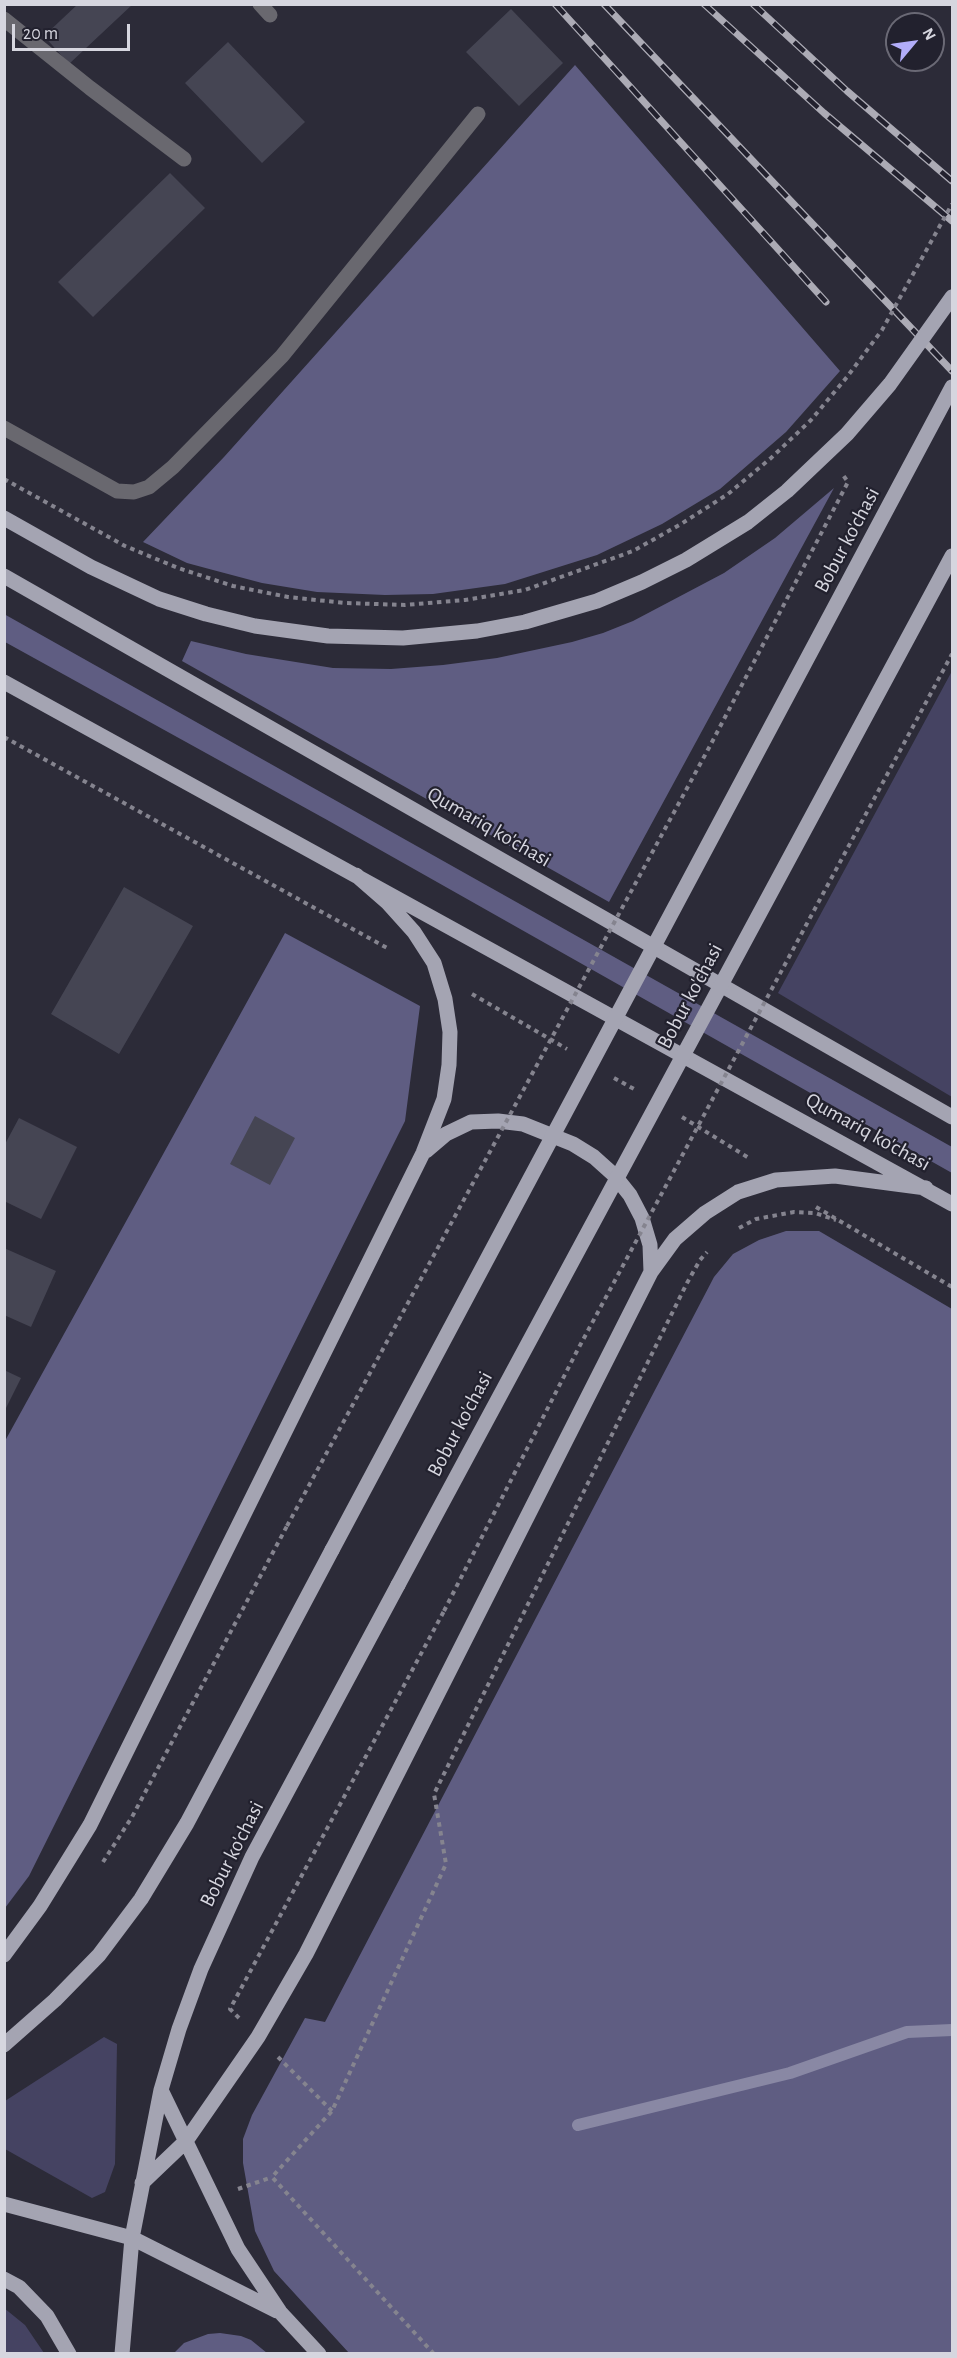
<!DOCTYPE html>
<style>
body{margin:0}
#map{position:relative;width:957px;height:2358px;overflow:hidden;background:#2c2b38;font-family:"Alegreya Sans",sans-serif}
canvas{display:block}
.frame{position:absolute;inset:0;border:6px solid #d6d6df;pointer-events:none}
.north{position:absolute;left:885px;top:12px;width:60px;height:60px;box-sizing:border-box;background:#22212e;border:2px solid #6a6975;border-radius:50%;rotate:61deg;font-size:16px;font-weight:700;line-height:24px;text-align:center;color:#d6d6df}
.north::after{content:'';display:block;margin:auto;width:21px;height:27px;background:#b2adf9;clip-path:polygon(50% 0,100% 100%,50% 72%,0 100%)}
.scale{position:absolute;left:12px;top:24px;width:118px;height:27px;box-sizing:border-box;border:3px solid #d6d6df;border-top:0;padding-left:8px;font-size:18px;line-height:21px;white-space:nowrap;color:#d6d6df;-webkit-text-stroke:4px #22212e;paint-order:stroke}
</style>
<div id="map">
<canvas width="957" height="2358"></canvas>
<div class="frame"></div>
<div class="north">N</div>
<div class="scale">20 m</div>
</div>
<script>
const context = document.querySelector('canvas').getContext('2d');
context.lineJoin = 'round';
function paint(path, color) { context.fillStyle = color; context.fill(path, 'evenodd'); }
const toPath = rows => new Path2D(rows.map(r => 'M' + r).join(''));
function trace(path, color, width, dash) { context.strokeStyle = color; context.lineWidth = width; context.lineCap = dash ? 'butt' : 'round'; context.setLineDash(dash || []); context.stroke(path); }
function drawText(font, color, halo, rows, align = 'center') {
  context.font = font + ' "Alegreya Sans",sans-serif'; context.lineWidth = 4.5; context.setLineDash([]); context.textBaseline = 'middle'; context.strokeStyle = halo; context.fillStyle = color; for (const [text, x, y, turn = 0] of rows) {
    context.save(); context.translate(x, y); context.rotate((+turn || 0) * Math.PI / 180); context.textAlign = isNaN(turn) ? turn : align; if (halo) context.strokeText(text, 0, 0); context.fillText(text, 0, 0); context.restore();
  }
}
paint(toPath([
 [952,671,952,1097,778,993],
 [104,2037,117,2044,115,2164,105,2192,92,2198,5,2149,5,2101],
 [4,2308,25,2325,44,2353,5,2353]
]), '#454362');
paint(toPath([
 [575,65,840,371,786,432,720,489,662,524,597,555,505,584,433,594,385,595,317,592,262,583,213,570,187,563,143,542,224,457],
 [834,488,609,902,182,661,191,641,246,654,333,668,391,669,443,665,497,658,572,642,603,633,633,621,724,573,775,538],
 [4,614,952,1147,952,1173,329,821,5,642],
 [285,933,420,1006,405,1121,29,1876,5,1908,5,1441],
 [786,1231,819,1231,952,1309,952,2353,349,2353,274,2271,255,2231,243,2163,243,2139,252,2115,305,2018,325,2022,714,1277,733,1254,759,1240],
 [220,2333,241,2336,251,2340,267,2353,174,2353,184,2343,208,2334]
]), '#5f5d82');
trace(toPath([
 [578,2125,790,2073,907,2032,952,2030]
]), '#8988a4', 12);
paint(toPath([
 [78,4,133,4,69,64,44,36],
 [511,9,563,63,519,106,466,52],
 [228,42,305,122,262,163,185,83],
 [170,173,205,208,93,317,58,282],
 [124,887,193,926,119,1054,51,1014],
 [255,1116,295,1138,270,1185,230,1164],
 [19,1118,77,1147,41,1219,4,1201,4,1146],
 [4,1248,56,1271,31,1327,4,1315],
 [4,1370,21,1378,4,1412]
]), '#454553');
trace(toPath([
 [4,737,389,949],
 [472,994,567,1049],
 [614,1078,634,1089],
 [682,1117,749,1158],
 [816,1207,952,1287],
 [739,1228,756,1219,794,1212,815,1213,836,1220],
 [103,1862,132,1817,287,1526],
 [239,2018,230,2009,444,1611],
 [278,2057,332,2111],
 [238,2189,272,2177],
 [434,2354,272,2177,332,2111,446,1864,434,1794,687,1283,700,1260,707,1252]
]), '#85848f', 4, [4.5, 4.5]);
trace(toPath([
 [260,4,270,15],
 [4,19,90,88,184,159],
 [4,428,117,491,134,492,149,487,173,467,282,356,478,114]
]), '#69686f', 15);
trace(toPath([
 [4,576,952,1117],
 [4,682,952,1204],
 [426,1151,446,1134,471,1122,498,1121,523,1124,573,1144,594,1157,614,1175,630,1195,642,1218,650,1245,651,1272],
 [4,1955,40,1906,90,1825,423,1153,444,1099,449,1065,450,1032,445,999,434,963,414,932,387,902,356,875],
 [4,2045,55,2000,99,1955,141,1899,187,1823,332,1550],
 [161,2090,238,2249,280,2312,319,2354],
 [142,2183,186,2141,258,2037,306,1954,651,1272,675,1239,705,1213,738,1192,776,1180,835,1176,926,1188],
 [4,2204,132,2238,277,2311],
 [4,2279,19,2287,47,2316,69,2354],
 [122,2354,132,2238,161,2090,179,2029,201,1969,252,1857,398,1585]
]), '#a4a4b2', 15);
const rail = toPath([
 [555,4,826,302],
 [604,4,952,371],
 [704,4,824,113,952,221],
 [753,4,847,91,952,181]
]);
trace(rail, '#acabb5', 7);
trace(rail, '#22212e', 4.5, [14]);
trace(toPath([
 [4,479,125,546,178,568,233,586,288,597,345,603,405,605,465,600,525,590,633,551,681,524,728,494,771,458,811,420,847,377,882,330,952,204],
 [287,1526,711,744,848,482,843,475],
 [444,1611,577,1351,952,654]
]), '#85848f', 4, [4.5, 4.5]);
trace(toPath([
 [4,518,91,567,159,599,206,614,255,626,328,636,403,638,477,631,525,622,597,601,642,582,686,560,748,522,787,491,847,434,890,384,952,297],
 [332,1550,952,387],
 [398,1585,952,556]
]), '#a4a4b2', 15);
drawText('21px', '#d6d6df', '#22212e', [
 ["Bobur ko'chasi",847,540,-62],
 ["Qumariq ko'chasi",489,827,30],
 ["Bobur ko'chasi",690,996,-62],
 ["Qumariq ko'chasi",868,1132,29],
 ["Bobur ko'chasi",460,1424,-62],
 ["Bobur ko'chasi",232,1854,-63]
]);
</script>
